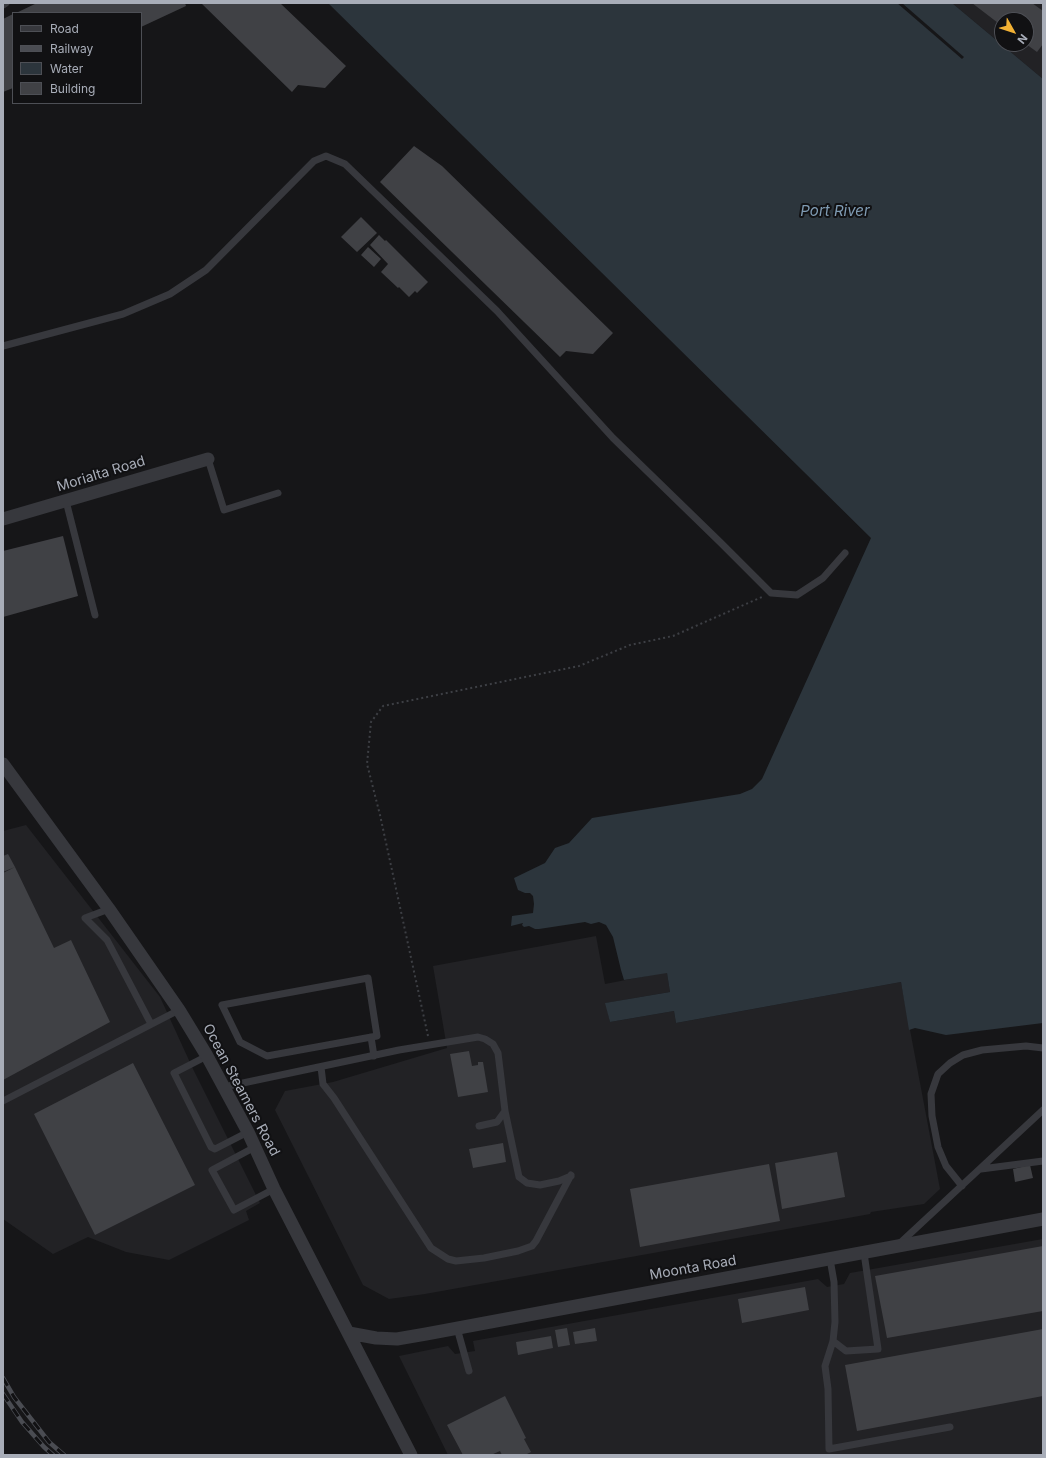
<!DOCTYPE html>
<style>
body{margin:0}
#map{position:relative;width:1046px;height:1458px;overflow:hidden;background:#161618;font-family:Inter,sans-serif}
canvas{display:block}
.frame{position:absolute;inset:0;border:4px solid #a8adb8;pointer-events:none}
.legend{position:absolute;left:12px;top:12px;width:130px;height:92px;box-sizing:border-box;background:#111113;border:1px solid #4d4f55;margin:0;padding:5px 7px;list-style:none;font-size:12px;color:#a8adb8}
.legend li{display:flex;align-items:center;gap:8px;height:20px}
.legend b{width:20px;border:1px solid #4d4f55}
.north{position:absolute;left:994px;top:12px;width:40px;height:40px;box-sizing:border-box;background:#111113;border:1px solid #4d4f55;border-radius:50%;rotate:129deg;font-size:11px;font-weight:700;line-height:16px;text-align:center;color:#a8adb8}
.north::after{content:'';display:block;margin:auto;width:14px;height:18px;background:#f2b134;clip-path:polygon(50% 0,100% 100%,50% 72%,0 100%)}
</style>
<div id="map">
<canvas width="1046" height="1458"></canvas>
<div class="frame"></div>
<ul class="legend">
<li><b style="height:5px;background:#37383d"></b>Road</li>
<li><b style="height:5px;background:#4a4c52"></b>Railway</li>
<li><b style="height:11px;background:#2c353c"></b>Water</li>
<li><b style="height:11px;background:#404145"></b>Building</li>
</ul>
<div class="north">N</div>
</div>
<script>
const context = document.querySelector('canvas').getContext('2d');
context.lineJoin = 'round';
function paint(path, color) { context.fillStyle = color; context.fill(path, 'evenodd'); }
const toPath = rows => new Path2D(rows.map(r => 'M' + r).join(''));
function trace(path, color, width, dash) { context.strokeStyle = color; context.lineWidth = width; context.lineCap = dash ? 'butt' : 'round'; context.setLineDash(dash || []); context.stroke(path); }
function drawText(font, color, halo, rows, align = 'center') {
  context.font = font + ' Inter,sans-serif'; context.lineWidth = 4; context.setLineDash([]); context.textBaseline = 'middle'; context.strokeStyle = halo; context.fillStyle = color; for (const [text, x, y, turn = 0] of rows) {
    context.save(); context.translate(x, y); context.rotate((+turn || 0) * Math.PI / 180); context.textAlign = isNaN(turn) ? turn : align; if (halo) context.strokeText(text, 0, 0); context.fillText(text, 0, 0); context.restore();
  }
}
paint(toPath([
 [952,3,1043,3,1043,79,988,33],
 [1002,20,1026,20,1026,44,1002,44],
 [26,825,160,997,193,1069,260,1203,246,1211,249,1220,169,1260,126,1252,88,1237,53,1254,3,1219,3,831],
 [596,936,605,984,667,972,670,992,606,1003,610,1022,674,1011,676,1023,901,982,940,1189,924,1204,871,1212,870,1214,848,1218,425,1294,389,1299,363,1285,275,1110,285,1091,333,1082,447,1048,433,966],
 [1043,1239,1043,1455,448,1455,399,1356,448,1346,455,1354,475,1351,473,1341,818,1279,827,1287,844,1284,850,1273]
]), '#222225');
paint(toPath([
 [328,3,952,3,1043,79,1043,1023,946,1035,915,1028,909,1030,901,982,676,1023,674,1011,610,1022,605,1003,670,992,667,973,624,980,621,970,613,937,606,925,599,922,591,924,585,922,539,929,535,929,529,926,524,927,522,925,523,923,511,926,512,916,533,913,534,904,533,896,530,893,525,893,518,890,514,878,545,863,555,848,569,843,592,818,740,794,752,789,762,779,871,538]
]), '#2c353c');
paint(toPath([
 [897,3,902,3,964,57,962,59]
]), '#161618');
paint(toPath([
 [37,3,185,3,186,6,141,27,141,13,16,13],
 [201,3,280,3,346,66,325,88,298,85,292,92],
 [972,3,1032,3,1043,11,1043,44,1037,52,1026,44,1026,20,1002,20,1002,26],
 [13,14,13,88,3,92,3,19],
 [414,146,442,166,613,333,593,354,566,351,560,357,380,182],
 [361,217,377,233,357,252,341,237],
 [379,235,385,241,386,240,428,282,417,293,415,291,409,297,399,287,398,288,381,272,388,264,370,245],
 [368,247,381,259,374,267,361,255],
 [63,536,78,596,3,617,3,551],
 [8,854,15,867,3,872,3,856],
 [15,867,54,948,71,940,110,1022,3,1080,3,873],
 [469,1051,472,1066,478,1065,478,1062,483,1062,488,1092,458,1097,450,1054],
 [133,1063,195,1185,95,1235,34,1114],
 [503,1143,506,1162,473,1168,469,1149],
 [837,1152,845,1197,782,1209,775,1163],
 [769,1164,780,1221,640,1247,630,1189],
 [1030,1165,1033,1178,1015,1182,1013,1169],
 [1043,1246,1043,1311,887,1338,875,1276],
 [805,1287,809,1310,742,1323,738,1299],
 [567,1328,570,1345,558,1347,555,1330],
 [595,1328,597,1341,575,1344,573,1332],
 [1043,1329,1043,1396,857,1431,845,1365],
 [551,1336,553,1348,518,1355,516,1342],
 [505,1396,526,1438,524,1439,531,1452,525,1455,502,1455,500,1451,491,1455,463,1455,447,1425]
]), '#404145');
trace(toPath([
 [428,1036,380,815,367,764,371,722,383,706,579,666,630,645,673,636,762,597]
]), '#3d3f44', 2, [2, 3]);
trace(toPath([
 [3,5,6,3],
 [3,346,123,314,170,294,206,270,314,161,326,156,345,164,497,311,613,438,721,543,771,593,797,595,823,578,845,553],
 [208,459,224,510,278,493],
 [66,501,95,615],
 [109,909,85,918,107,940,151,1024],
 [368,978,377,1036,267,1056,240,1042,222,1005,368,978],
 [371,1037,374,1056],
 [207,1056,174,1073,211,1147,215,1149,248,1132],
 [321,1067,323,1084,334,1098,431,1248,448,1259,456,1261,484,1258,518,1251,532,1246,536,1241,571,1175],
 [224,1087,399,1050,478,1037,485,1039,493,1044,498,1053,505,1111,497,1122,479,1126],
 [3,1101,179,1010],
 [505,1111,519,1177,527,1183,540,1185,559,1181,571,1176],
 [255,1147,212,1170,234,1210,274,1189],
 [981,1169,1043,1161],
 [962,1186,946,1166,938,1147,932,1116,931,1094,938,1074,950,1063,963,1055,982,1050,1026,1046,1043,1048],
 [899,1244,1043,1110],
 [830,1259,834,1282,835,1322,833,1341,825,1366,828,1389,829,1449,950,1427],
 [457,1328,469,1371],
 [833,1341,846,1351,878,1349,864,1253]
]), '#37383d', 7);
trace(toPath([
 [3,519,208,459],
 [3,764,109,909,179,1010,207,1056,248,1132,274,1189,411,1455],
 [349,1333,376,1338,397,1339,426,1334,1043,1219]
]), '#37383d', 13);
const rail = toPath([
 [3,1378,14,1397,49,1442,64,1455],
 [3,1394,22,1422,44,1447,53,1455]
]);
trace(rail, '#4a4c52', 4.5);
trace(rail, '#111113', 3, [9]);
drawText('14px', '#a8adb8', '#111113', [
 ["Morialta Road",101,474,-17],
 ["Ocean Steamers Road",241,1090,62],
 ["Moonta Road",693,1268,-10]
]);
drawText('italic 15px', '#7f9bb3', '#111113', [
 ["Port River",835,211]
]);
</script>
